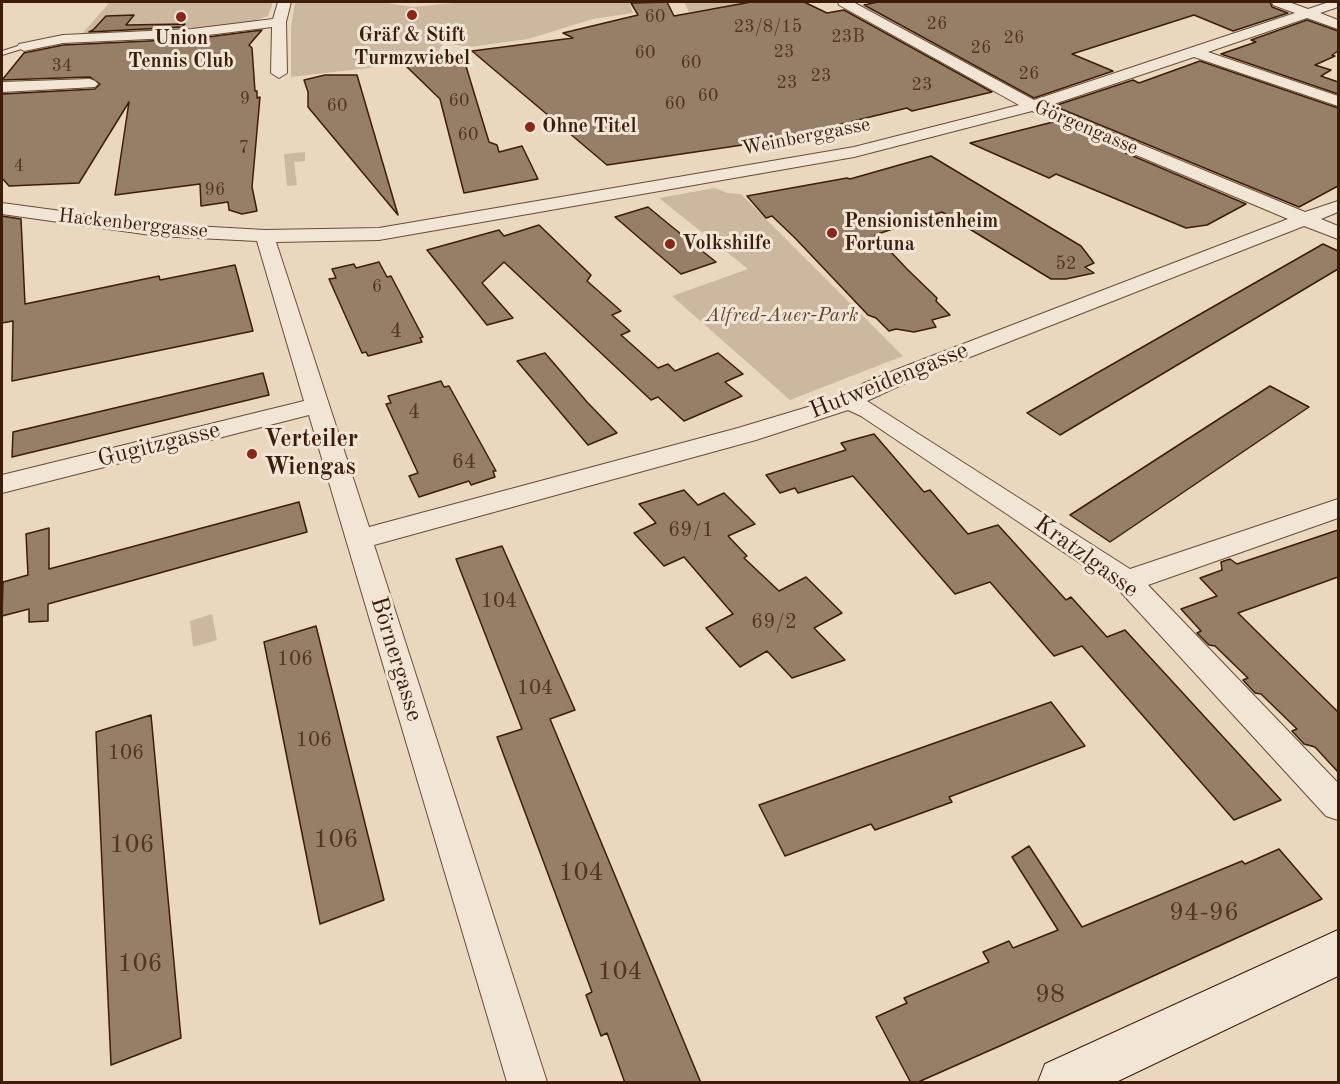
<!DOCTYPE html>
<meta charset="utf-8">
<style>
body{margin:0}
#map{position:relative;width:1340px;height:1084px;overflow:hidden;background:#e9d8be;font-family:"Old Standard TT",serif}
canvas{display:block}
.frame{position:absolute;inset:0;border:3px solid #3d1d09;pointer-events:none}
</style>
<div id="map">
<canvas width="1340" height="1084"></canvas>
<div class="frame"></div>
</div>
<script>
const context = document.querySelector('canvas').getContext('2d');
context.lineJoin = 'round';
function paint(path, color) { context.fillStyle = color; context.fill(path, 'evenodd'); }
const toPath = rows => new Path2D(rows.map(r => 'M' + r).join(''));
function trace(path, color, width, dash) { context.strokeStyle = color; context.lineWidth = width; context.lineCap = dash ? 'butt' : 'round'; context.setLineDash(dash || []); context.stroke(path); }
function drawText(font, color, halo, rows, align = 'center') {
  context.font = font + ' "Old Standard TT",serif'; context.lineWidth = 6; context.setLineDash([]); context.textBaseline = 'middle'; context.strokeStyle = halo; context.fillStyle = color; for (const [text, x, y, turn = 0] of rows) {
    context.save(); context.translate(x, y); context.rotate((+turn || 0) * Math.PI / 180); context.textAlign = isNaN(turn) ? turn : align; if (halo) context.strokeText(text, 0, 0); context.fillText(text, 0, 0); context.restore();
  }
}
paint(toPath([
 [110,2,273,2,268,16,237,27,81,35],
 [295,2,382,2,412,7,463,2,629,2,633,13,593,19,528,39,470,47,443,43,436,55,385,66,291,77,291,27],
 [684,2,737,2,740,4,689,12],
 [305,152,305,161,294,162,297,185,287,186,284,154],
 [715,188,727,193,741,194,903,356,790,400,672,296,748,269,659,198],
 [212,614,217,640,193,647,190,621]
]), '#ccb89f');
const building = toPath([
 [667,2,674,16,751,2,804,2,827,13,844,10,992,92,912,111,907,108,829,127,832,128,781,137,783,139,607,165,472,51,573,38,563,33,638,15,631,3,667,2],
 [878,2,1270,2,1272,7,1288,13,1233,31,1194,15,1072,54,1113,71,1034,98,864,5,878,2],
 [134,15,126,25,185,24,182,27,89,32,93,30,106,16,134,15],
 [1307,20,1338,31,1338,51,1332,55,1335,56,1315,65,1331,70,1321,76,1338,82,1338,94,1221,54,1256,42,1251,40,1307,20],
 [262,30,249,45,252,48,255,91,257,91,257,98,260,97,252,187,257,211,242,214,229,210,228,202,201,206,200,184,115,195,129,102,79,183,9,186,2,178,2,94,95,89,100,84,90,77,2,80,24,53,63,45,192,39,262,30],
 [462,53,489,142,497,145,499,152,522,146,538,179,464,193,440,99,407,67,462,53],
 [1200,61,1338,108,1338,186,1299,207,1054,106,1133,80,1139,83,1200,61],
 [325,75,357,75,398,215,308,107,308,92,304,80,325,75],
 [1053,122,1246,204,1207,225,1186,228,1056,174,1049,178,970,143,1053,122],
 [931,156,1081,246,1094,263,1085,267,1094,273,1066,279,1051,279,942,212,875,235,907,269,937,298,936,301,950,315,932,320,936,327,914,332,896,329,889,331,876,318,868,315,795,238,772,216,766,218,747,196,847,178,850,179,931,156],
 [648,207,671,226,716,262,681,274,615,217,648,207],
 [2,216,21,219,25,304,159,276,160,280,235,265,253,331,12,381,13,321,2,323,2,216],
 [539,225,591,275,587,281,621,311,612,315,630,331,621,335,658,368,668,364,675,371,718,353,743,374,725,382,742,396,684,421,658,397,651,400,504,262,482,283,513,318,487,325,427,250,499,230,504,236,539,225],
 [1323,244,1338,251,1338,269,1060,435,1027,413,1323,244],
 [379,262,387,277,391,276,423,337,420,338,422,342,368,356,366,352,362,353,329,279,336,278,332,269,354,264,356,268,379,262],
 [545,353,587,402,617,433,588,445,517,361,545,353],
 [263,373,269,395,12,457,13,432,263,373],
 [441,381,444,387,449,386,496,471,493,471,495,477,471,485,469,481,419,497,409,476,418,473,386,404,391,403,388,396,441,381],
 [1270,386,1309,407,1110,542,1070,515,1270,386],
 [874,434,924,492,930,490,968,534,998,525,1066,600,1071,597,1107,637,1125,630,1281,800,1234,820,1082,646,1054,656,990,582,955,594,853,476,798,493,795,488,780,493,766,475,846,450,841,443,874,434],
 [684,490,698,505,724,493,755,524,728,536,747,556,744,558,779,591,806,577,842,613,814,628,845,660,792,678,767,651,740,667,706,628,733,614,684,557,664,566,634,533,656,523,639,504,684,490],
 [299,502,307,532,48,604,48,621,29,622,29,609,2,616,3,582,28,575,26,534,49,528,49,569,299,502],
 [1338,530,1338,577,1238,613,1338,712,1338,772,1315,747,1304,744,1292,731,1297,729,1261,694,1255,693,1243,680,1248,678,1215,646,1209,645,1197,633,1201,631,1181,609,1217,596,1200,578,1222,570,1221,562,1230,559,1237,564,1338,530],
 [502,546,575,710,550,719,701,1083,625,1083,607,1033,601,1036,586,995,592,992,497,737,522,729,456,559,502,546],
 [316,626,384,900,320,924,264,642,316,626],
 [1051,702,1085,746,949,797,952,802,875,830,871,824,785,856,759,805,1051,702],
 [151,715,181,1038,111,1065,96,732,151,715],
 [1029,846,1082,927,1242,861,1245,864,1279,849,1322,899,1002,1045,916,1083,911,1083,876,1017,907,1003,904,998,989,962,983,952,1009,941,1013,948,1058,930,1012,857,1029,846]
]);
paint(building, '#967e67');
trace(building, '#3d1d09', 1.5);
const lane = toPath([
 [21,45,28,47,2,55,2,51,21,45]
]);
const street = toPath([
 [278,2,291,2,286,22,287,73,279,78,271,73,272,27,192,37,63,43,24,51,17,47,19,44,63,35,192,29,273,19,278,2],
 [838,2,853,2,1034,100,1295,13,1273,5,1272,2,1289,2,1308,9,1329,2,1338,2,1338,7,1320,13,1338,20,1338,29,1307,18,1208,52,1338,96,1338,106,1194,57,1048,106,1305,212,1338,201,1338,212,1321,219,1338,226,1338,239,1304,226,914,379,867,401,1130,569,1338,499,1338,518,1148,585,1338,783,1338,820,1326,816,1117,588,861,416,848,410,756,440,374,545,547,1082,507,1082,309,415,2,493,2,475,304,401,257,241,158,236,2,214,2,203,158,224,265,230,379,228,854,147,1019,105,839,5,838,2],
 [1032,111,1288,219,898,369,862,384,841,397,738,428,369,527,276,242,379,240,854,157,1032,111],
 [90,79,95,81,98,84,95,87,2,92,2,82,90,79]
]);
const secondary = toPath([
 [1338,930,1338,976,1116,1082,1038,1082,1045,1064,1338,930]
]);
trace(lane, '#684c36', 2);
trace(street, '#684c36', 2);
trace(secondary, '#3d1d09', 2);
paint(lane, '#f1e6d5');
paint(street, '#f1e6d5');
paint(secondary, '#f1e6d5');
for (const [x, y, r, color] of [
 [412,15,6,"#8f2418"],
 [181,17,6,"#8f2418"],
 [530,127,6,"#8f2418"],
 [832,233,6,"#8f2418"],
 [670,244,6,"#8f2418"],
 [252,454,6,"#8f2418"]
]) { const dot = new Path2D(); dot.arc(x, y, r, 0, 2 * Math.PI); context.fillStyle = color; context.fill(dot); trace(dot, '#f1e6d5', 2); }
drawText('18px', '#533520', null, [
 ["60",655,17],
 ["26",937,24],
 ["23/8/15",768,27],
 ["23B",848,37],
 ["26",1014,38],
 ["26",981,48],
 ["23",784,52],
 ["60",645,53],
 ["60",691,63],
 ["34",62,66],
 ["26",1029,74],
 ["23",821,76],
 ["23",787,83],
 ["23",922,85],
 ["60",708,96],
 ["9",245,99],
 ["60",459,101],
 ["60",675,104],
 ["60",337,106],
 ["60",468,135],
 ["7",244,148],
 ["4",19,166],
 ["96",215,190],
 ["52",1066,264],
 ["6",377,287]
]);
drawText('bold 20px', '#3d1d09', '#f1e6d5', [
 ["Gräf & Stift",412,36,"center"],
 ["Turmzwiebel",412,59,"center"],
 ["Union",181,39,"center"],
 ["Tennis Club",181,62,"center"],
 ["Ohne Titel",542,127],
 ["Pensionistenheim",844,222],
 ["Fortuna",844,245],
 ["Volkshilfe",682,244]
], 'left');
drawText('20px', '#3d1d09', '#f1e6d5', [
 ["Görgengasse",1086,128,23],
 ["Weinberggasse",806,137,-11],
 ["Hackenberggasse",133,224,6]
]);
drawText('italic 20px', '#61442e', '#f1e6d5', [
 ["Alfred-Auer-Park",782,316]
]);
drawText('21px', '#533520', null, [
 ["4",396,331],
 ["4",414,412],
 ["64",464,462],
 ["69/1",691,530],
 ["104",499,601],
 ["69/2",774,622],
 ["106",295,659],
 ["104",535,688],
 ["106",314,740],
 ["106",126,753]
]);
drawText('24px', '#3d1d09', '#f1e6d5', [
 ["Hutweidengasse",889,381,-22],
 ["Gugitzgasse",159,445,-14],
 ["Kratzlgasse",1086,557,36],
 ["Börnergasse",396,659,73]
]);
drawText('bold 24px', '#3d1d09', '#f1e6d5', [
 ["Verteiler",264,440],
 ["Wiengas",264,468]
], 'left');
drawText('26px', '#533520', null, [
 ["106",336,840],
 ["106",132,845],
 ["104",581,873],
 ["94-96",1204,913],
 ["106",140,964],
 ["104",620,972],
 ["98",1050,995]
]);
</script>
